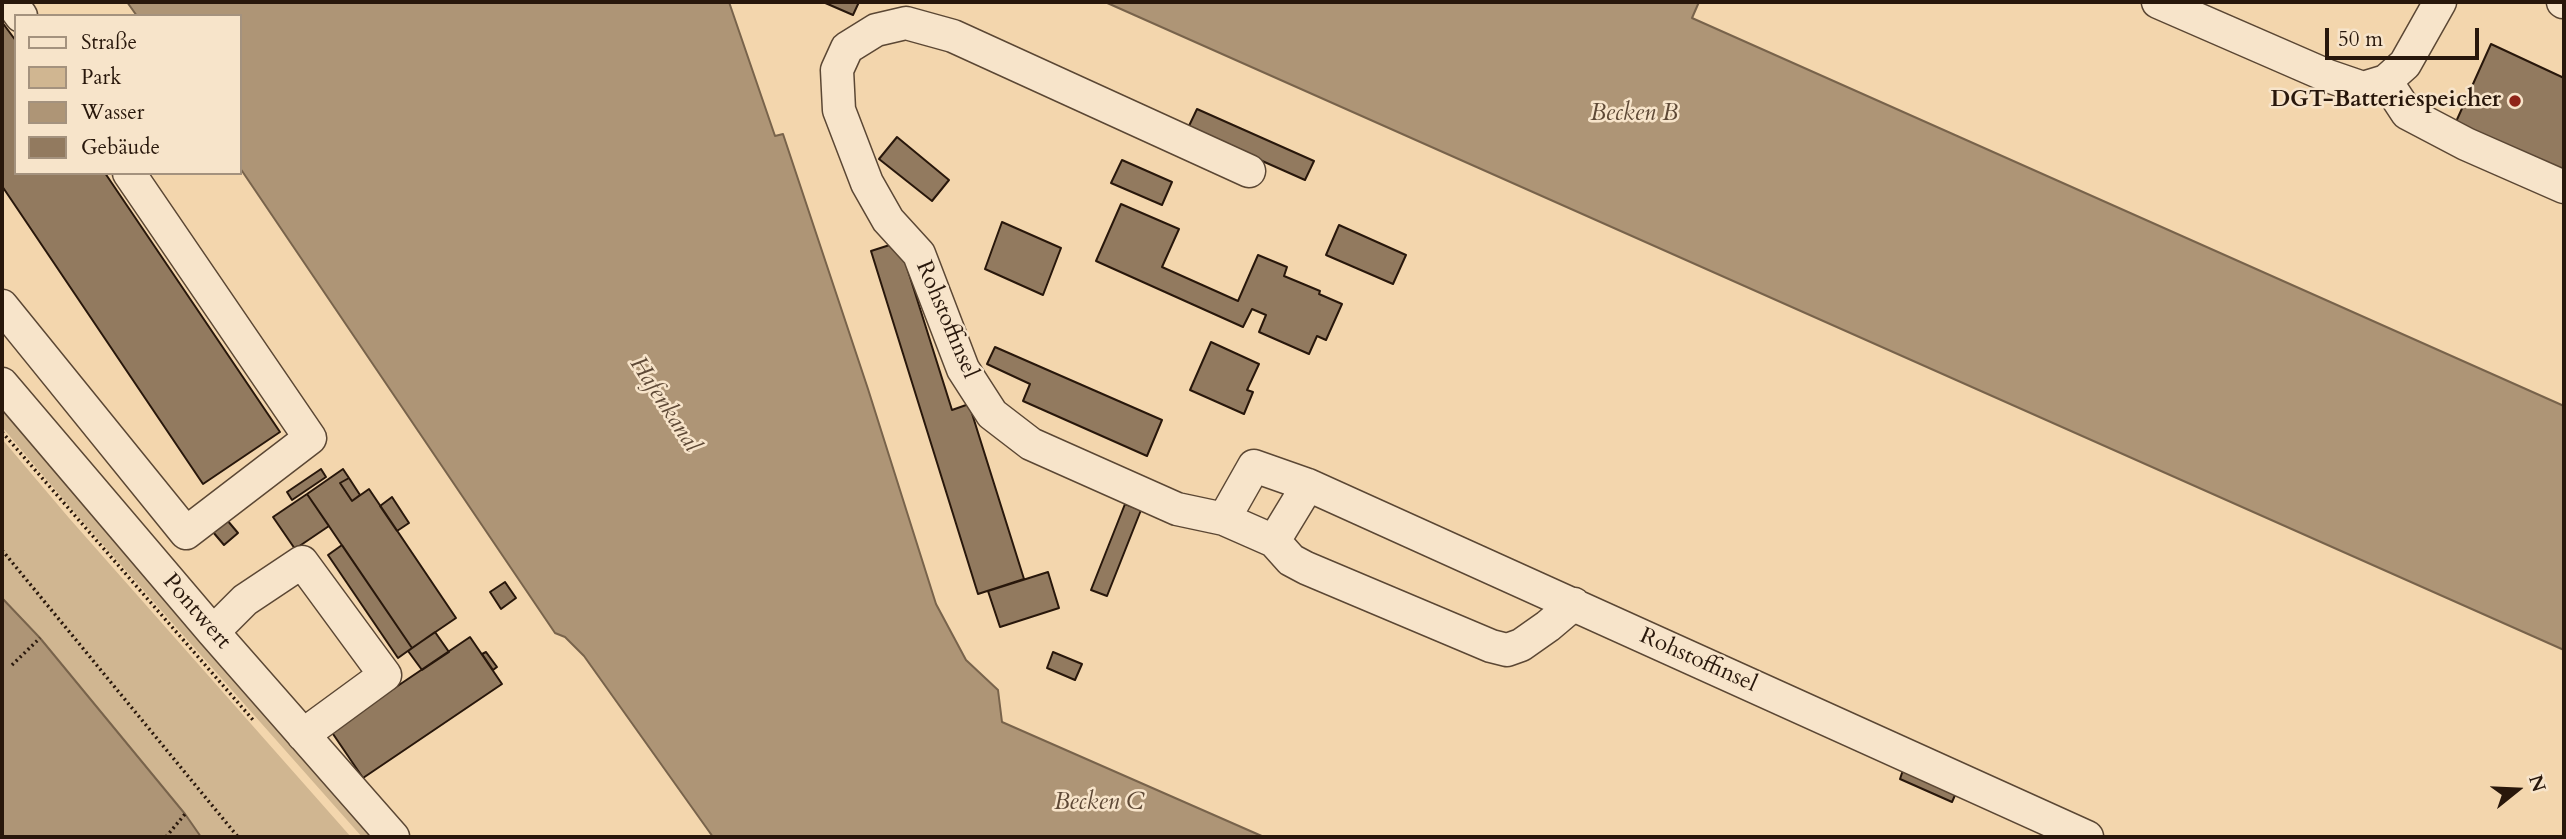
<!DOCTYPE html>
<meta charset="utf-8">
<style>
body{margin:0}
#map{position:relative;width:2566px;height:839px;overflow:hidden;background:#f3d6ad;font-family:Cardo,serif}
canvas{display:block}
.frame{position:absolute;inset:0;border:4px solid #28170b;pointer-events:none}
.legend{position:absolute;left:14px;top:14px;width:228px;height:161px;box-sizing:border-box;background:#f7e4ca;border:2px solid #a4927e;margin:0;padding:9px 12px;list-style:none;font-size:21px;color:#28170b}
.legend li{display:flex;align-items:center;gap:14px;height:35px}
.legend b{width:35px;border:2px solid #a4927e}
.north{position:absolute;left:2482px;top:755px;width:70px;height:70px;-webkit-text-stroke:5px #f7e4ca;paint-order:stroke;rotate:72deg;font-size:19px;font-weight:700;line-height:28px;text-align:center;color:#28170b}
.north::after{content:'';display:block;margin:auto;width:24px;height:32px;background:#28170b;clip-path:polygon(50% 0,100% 100%,50% 72%,0 100%)}
.scale{position:absolute;left:2325px;top:28px;width:154px;height:32px;box-sizing:border-box;border:4px solid #28170b;border-top:0;padding-left:9px;font-size:21px;line-height:24px;white-space:nowrap;color:#28170b;-webkit-text-stroke:5px #f7e4ca;paint-order:stroke}
</style>
<div id="map">
<canvas width="2566" height="839"></canvas>
<div class="frame"></div>
<ul class="legend">
<li><b style="height:9px;background:#f7e4ca"></b>Straße</li>
<li><b style="height:19px;background:#d0b691"></b>Park</li>
<li><b style="height:19px;background:#ae9576"></b>Wasser</li>
<li><b style="height:19px;background:#927a5f"></b>Gebäude</li>
</ul>
<div class="north">N</div>
<div class="scale">50 m</div>
</div>
<script>
const context = document.querySelector('canvas').getContext('2d');
context.lineJoin = 'round';
function paint(path, color) { context.fillStyle = color; context.fill(path, 'evenodd'); }
const toPath = rows => new Path2D(rows.map(r => 'M' + r).join(''));
function trace(path, color, width, dash) { context.strokeStyle = color; context.lineWidth = width; context.lineCap = dash ? 'butt' : 'round'; context.setLineDash(dash || []); context.stroke(path); }
function drawText(font, color, halo, rows, align = 'center') {
  context.font = font + ' Cardo,serif'; context.lineWidth = 5; context.setLineDash([]); context.textBaseline = 'middle'; context.strokeStyle = halo; context.fillStyle = color; for (const [text, x, y, turn = 0] of rows) {
    context.save(); context.translate(x, y); context.rotate((+turn || 0) * Math.PI / 180); context.textAlign = isNaN(turn) ? turn : align; if (halo) context.strokeText(text, 0, 0); context.fillText(text, 0, 0); context.restore();
  }
}
paint(toPath([
 [2,400,382,837,362,837,75,513,2,427],
 [2,439,69,518,351,837,201,837,185,814,40,638,2,598]
]), '#d0b691');
const water = toPath([
 [127,2,729,2,775,136,783,134,868,389,936,604,966,660,998,690,1002,722,1264,837,713,837,584,656,565,637,555,633,240,168,240,16,137,16,127,2],
 [1105,2,1699,2,1692,18,2564,406,2564,650,1105,2],
 [2,598,40,638,185,814,201,837,2,837,2,598]
]);
paint(water, '#ae9576');
trace(water, '#78634b', 2);
const building = toPath([
 [823,2,859,2,853,15,823,2],
 [2,22,16,41,16,173,105,173,280,432,203,484,2,186,2,22],
 [2491,44,2564,78,2564,171,2455,124,2491,44],
 [1197,109,1314,161,1305,180,1188,128,1197,109],
 [897,137,949,180,932,201,879,159,897,137],
 [1122,160,1172,182,1162,205,1111,183,1122,160],
 [1121,204,1179,229,1162,267,1238,301,1258,255,1287,267,1284,276,1320,291,1319,294,1342,304,1326,340,1317,336,1309,354,1259,332,1266,315,1252,309,1243,327,1096,261,1121,204],
 [1002,222,1061,248,1043,295,985,269,1002,222],
 [1339,225,1406,255,1393,284,1326,255,1339,225],
 [899,242,952,410,969,404,1024,579,978,594,871,251,899,242],
 [1211,342,1259,364,1247,390,1253,392,1244,414,1190,390,1211,342],
 [995,347,1162,420,1147,456,1023,401,1030,384,987,364,995,347],
 [321,469,326,477,292,500,287,492,321,469],
 [343,469,349,478,340,483,352,501,369,489,456,618,412,648,307,494,343,469],
 [349,478,360,495,352,501,340,483,349,478],
 [307,494,329,526,295,549,273,517,307,494],
 [392,497,409,523,397,531,380,506,392,497],
 [1125,504,1141,510,1107,596,1091,590,1125,504],
 [227,520,238,533,224,545,213,532,227,520],
 [342,545,412,648,398,658,328,555,342,545],
 [1048,572,1059,608,1000,627,988,591,1048,572],
 [505,582,516,598,501,609,490,592,505,582],
 [435,632,449,652,422,670,408,651,435,632],
 [470,637,502,684,363,778,331,731,470,637],
 [486,652,497,667,493,670,482,654,486,652],
 [1053,652,1082,664,1075,680,1047,668,1053,652],
 [1903,770,1956,793,1952,802,1900,779,1903,770]
]);
paint(building, '#927a5f');
trace(building, '#28170b', 2);
const minor = toPath([
 [11,2,21,16],
 [2158,2,2328,76,2363,88,2386,81,2405,64,2440,2],
 [2563,2,2564,2],
 [2386,81,2407,113,2466,144,2564,187],
 [2,306,186,533,310,438,129,173],
 [2,384,213,632,393,837],
 [1308,485,1274,541,1224,519,1254,466,1308,485,2087,837],
 [1224,519,1177,509,1031,444,992,414,963,369,919,254,888,220,867,183,839,110,837,70,847,48,876,30,906,23,953,36,1249,171],
 [1274,541,1291,560,1306,568,1491,646,1507,650,1521,645,1548,626,1574,604],
 [213,632,245,600,302,562,385,675,303,735]
]);
trace(minor, '#5b4734', 35);
trace(toPath([
 [2,432,254,721],
 [2,550,238,837],
 [12,665,40,638],
 [166,837,185,814]
]), '#28170b', 3.5, [2, 3.5]);
trace(minor, '#f7e4ca', 32);
for (const [x, y, r, color] of [
 [2515,101,7,"#8f2418"]
]) { const dot = new Path2D(); dot.arc(x, y, r, 0, 2 * Math.PI); context.fillStyle = color; context.fill(dot); trace(dot, '#f7e4ca', 2.5); }
drawText('bold 23px', '#28170b', '#f7e4ca', [
 ["DGT-Batteriespeicher",2501,101]
], 'right');
drawText('23px', '#28170b', '#f7e4ca', [
 ["Rohstoffinsel",946,320,67],
 ["Pontwert",196,612,49],
 ["Rohstoffinsel",1698,661,24]
]);
drawText('italic 24px', '#5e4936', '#f7e4ca', [
 ["Becken B",1634,114],
 ["Hafenkanal",664,405,57],
 ["Becken C",1099,803]
]);
</script>
